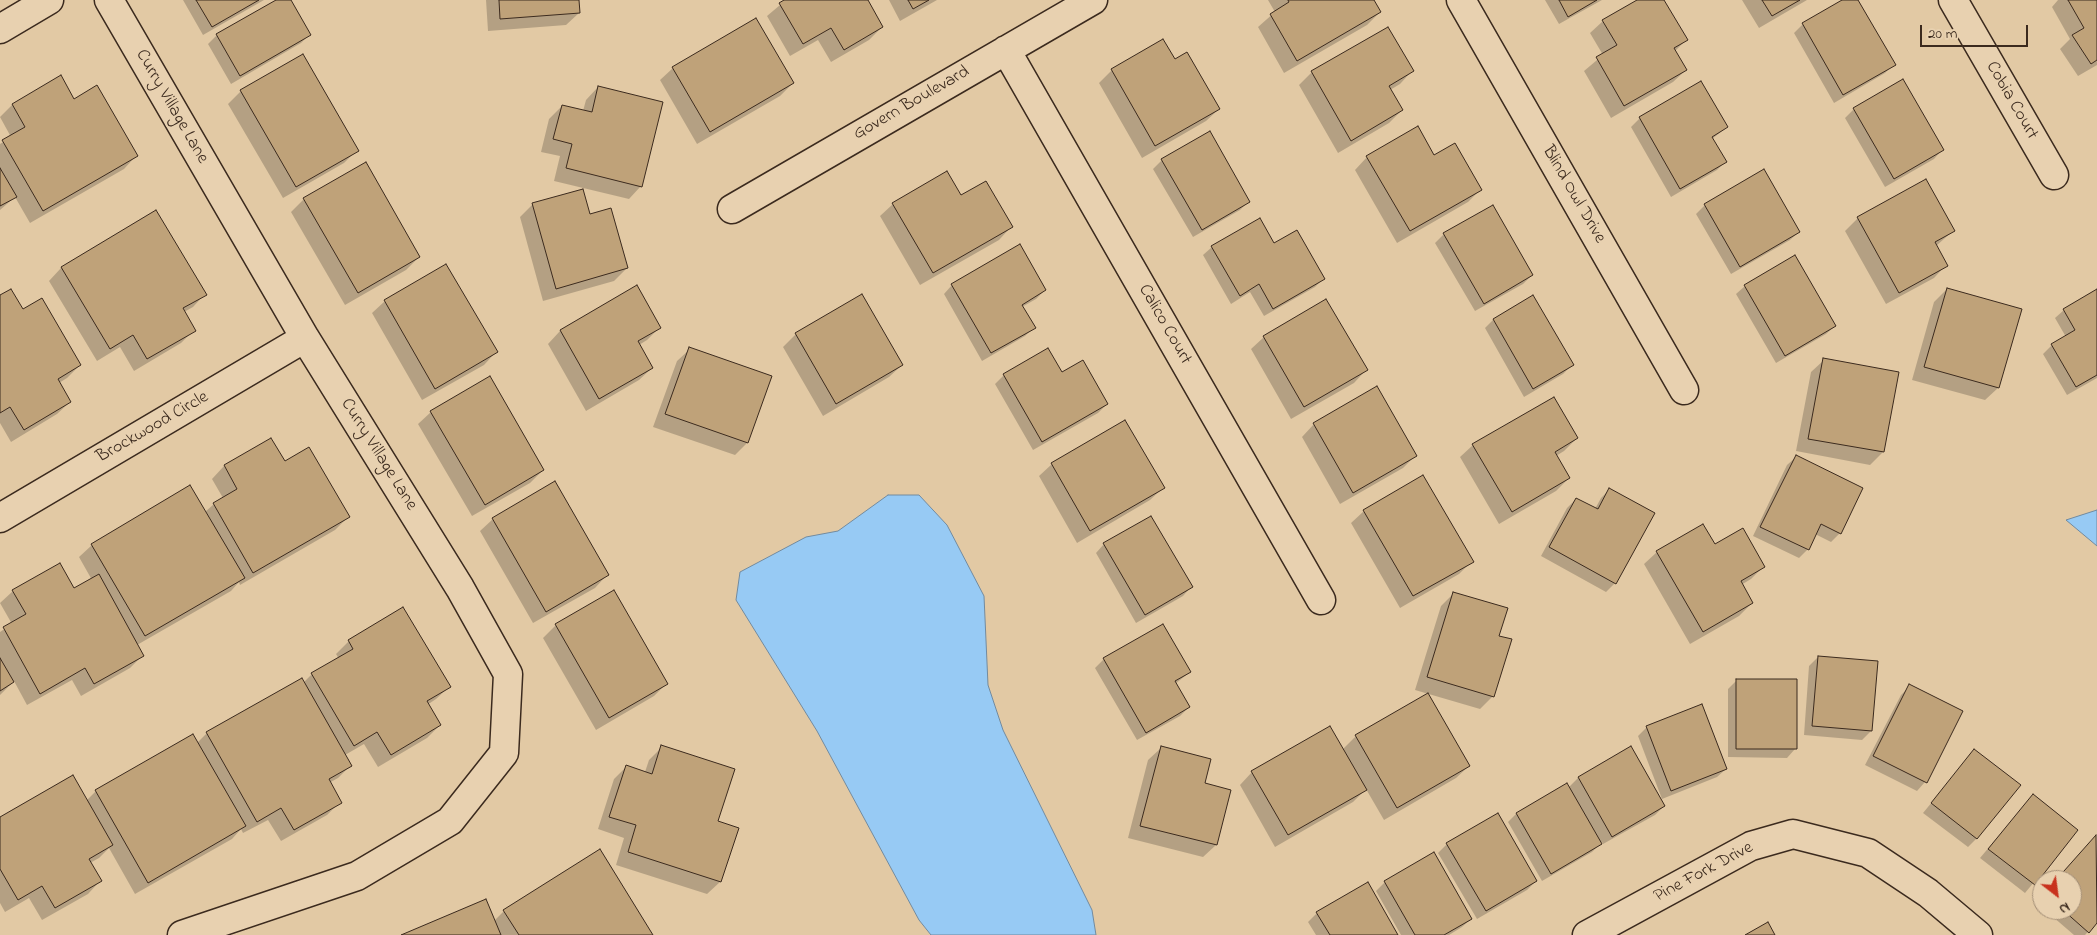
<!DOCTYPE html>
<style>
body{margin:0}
#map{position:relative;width:2097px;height:935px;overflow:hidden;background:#e2c9a4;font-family:"Indie Flower",sans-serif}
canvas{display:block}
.north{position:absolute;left:2032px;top:870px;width:50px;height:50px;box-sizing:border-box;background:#e8d1b0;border:1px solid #a38e76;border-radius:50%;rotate:150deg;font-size:14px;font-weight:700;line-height:20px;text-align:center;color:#3b2a1e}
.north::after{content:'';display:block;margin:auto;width:18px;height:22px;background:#c8321e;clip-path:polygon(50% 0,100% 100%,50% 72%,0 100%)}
.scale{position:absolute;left:1920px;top:25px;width:108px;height:22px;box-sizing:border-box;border:2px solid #3b2a1e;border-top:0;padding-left:6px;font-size:15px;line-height:18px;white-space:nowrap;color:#3b2a1e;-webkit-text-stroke:4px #e8d1b0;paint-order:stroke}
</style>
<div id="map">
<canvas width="2097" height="935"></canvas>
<div class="north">N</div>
<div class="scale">20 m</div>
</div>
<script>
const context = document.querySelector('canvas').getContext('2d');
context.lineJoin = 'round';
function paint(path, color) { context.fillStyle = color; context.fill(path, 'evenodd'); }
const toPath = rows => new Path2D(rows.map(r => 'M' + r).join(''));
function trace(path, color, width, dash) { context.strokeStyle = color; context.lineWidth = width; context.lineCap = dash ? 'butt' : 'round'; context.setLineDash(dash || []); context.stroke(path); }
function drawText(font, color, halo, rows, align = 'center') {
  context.font = font + ' "Indie Flower",sans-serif'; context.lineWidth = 4; context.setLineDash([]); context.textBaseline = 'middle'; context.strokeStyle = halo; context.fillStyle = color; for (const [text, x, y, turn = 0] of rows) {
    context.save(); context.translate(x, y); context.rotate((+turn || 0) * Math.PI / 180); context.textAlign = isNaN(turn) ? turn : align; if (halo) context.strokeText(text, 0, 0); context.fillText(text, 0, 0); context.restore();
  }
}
const water = toPath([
 [888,495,919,495,947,525,984,596,988,685,1003,730,1092,910,1096,935,931,935,919,920,817,731,736,600,740,572,806,537,838,531,888,495],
 [2097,510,2097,546,2066,520,2097,510]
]);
paint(water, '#97caf4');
trace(water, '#728a9e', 1);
paint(toPath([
 [183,0,264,0,203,35],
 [278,0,290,0,310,34,301,43,231,84,208,44,217,35],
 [486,0,578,0,579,13,566,25,488,31],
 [786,0,866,0,882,27,869,40,831,62,818,40,790,56,767,16],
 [889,0,937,0,900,21],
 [1268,0,1373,0,1380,12,1367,25,1284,73,1258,27,1275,12],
 [1545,0,1602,0,1559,24],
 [1639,0,1663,0,1686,40,1675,51,1686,70,1673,82,1611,118,1584,71,1603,55,1590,33,1603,21],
 [1742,0,1807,0,1759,28],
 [1844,0,1857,0,1894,64,1885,73,1834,103,1794,33,1803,24],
 [2058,0,2097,0,2097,65,2078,76,2060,49,2070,39,2052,7],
 [1387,28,1412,71,1400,84,1390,90,1402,110,1389,123,1338,153,1299,85,1312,72],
 [1163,41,1174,60,1219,109,1206,121,1142,158,1099,83,1112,70],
 [673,68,793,83,780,96,697,144,660,80],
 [1903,81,1942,150,1934,159,1885,187,1845,118,1854,109],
 [598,87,641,186,629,199,554,181,560,156,541,152,549,119,562,106,583,111,586,100],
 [241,91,357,150,344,163,283,198,228,104],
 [73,100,136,156,124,169,30,223,15,197,0,210,0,144,11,137,0,117,12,105],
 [1640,118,1727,127,1712,139,1725,162,1717,170,1671,197,1631,127],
 [1367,157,1433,157,1480,190,1468,202,1397,243,1355,170],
 [1162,160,1249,201,1240,210,1193,237,1153,169],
 [365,164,419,257,406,270,345,305,291,212,304,199],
 [1764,171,1799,232,1790,240,1731,274,1696,214,1705,205],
 [961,197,1011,227,999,240,920,285,880,216,893,204],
 [533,204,589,215,627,268,614,281,543,301,520,217],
 [156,212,205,294,193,307,184,312,194,330,181,343,134,371,120,347,97,361,49,281,61,268],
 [1858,218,1953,231,1936,246,1946,265,1934,278,1886,304,1845,231],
 [1444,234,1532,275,1523,284,1475,311,1435,243],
 [1274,245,1323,279,1315,287,1264,316,1250,292,1231,304,1203,255,1212,247],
 [952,285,1045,290,1036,299,1022,307,1034,327,1025,336,982,361,944,294],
 [1745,286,1835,326,1826,334,1776,363,1736,294],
 [636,287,659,328,647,340,639,345,652,368,639,380,586,411,548,344,560,331],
 [1947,289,1998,388,1985,400,1912,380,1934,302],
 [2097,290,2097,378,2067,395,2043,354,2052,345,2066,337,2055,318,2064,310],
 [0,296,22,311,80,365,67,378,59,383,70,402,57,414,11,442,0,423],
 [385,301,496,352,484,365,422,400,372,313],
 [1493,320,1572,365,1563,374,1524,397,1485,328],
 [796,334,902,365,889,377,823,416,783,347],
 [1264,337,1366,370,1354,383,1291,419,1251,349],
 [690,349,747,443,735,455,653,427,677,361],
 [1048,350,1062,374,1107,404,1098,413,1033,450,995,384,1004,375],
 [1824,360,1898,373,1883,452,1870,465,1796,451,1811,372],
 [431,412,543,470,530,483,472,516,418,424],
 [1314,424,1416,455,1403,468,1340,504,1302,437],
 [1577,438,1564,451,1556,456,1569,478,1556,491,1499,524,1460,457,1473,445],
 [271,439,284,463,348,517,335,530,240,585,239,582,231,591,137,645,143,655,130,668,81,696,72,680,27,705,14,681,0,695,0,632,12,624,0,603,13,591,74,590,92,580,79,557,92,545,205,512,214,504,223,498,212,479,224,466],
 [1796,457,1840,533,1831,542,1815,534,1808,549,1799,558,1753,536,1787,465],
 [1052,464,1163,488,1150,500,1077,543,1039,476],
 [1609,490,1615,583,1606,592,1541,556,1567,508,1576,499,1595,509,1601,498],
 [1364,511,1472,561,1459,574,1400,608,1351,523],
 [493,519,607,575,595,588,533,623,480,531],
 [1104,544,1191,587,1183,596,1136,623,1096,553],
 [1714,546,1764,566,1751,579,1741,585,1752,603,1739,616,1690,644,1644,564,1657,552],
 [613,592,666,684,654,696,596,730,543,638,556,625],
 [1454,593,1493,696,1480,709,1415,690,1441,606],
 [349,641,449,687,436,699,427,705,440,725,427,738,378,767,364,744,345,755,350,766,338,778,329,783,340,802,327,815,281,841,268,820,243,833,241,829,232,839,135,894,109,848,99,858,90,863,100,881,88,894,42,920,29,898,5,912,0,903,0,818,86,801,96,791,197,743,207,733,303,683,312,674,339,659,336,654],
 [1818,657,1876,662,1871,731,1862,740,1804,735,1809,666],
 [1104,659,1190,672,1175,684,1189,707,1180,716,1137,740,1095,668],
 [1737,680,1795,749,1787,758,1728,757,1728,689],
 [1910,686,1925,782,1917,791,1865,765,1901,695],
 [1428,695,1469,766,1456,778,1384,820,1366,789,1353,802,1275,847,1240,785,1252,772,1342,750,1356,736],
 [1647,727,1726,769,1717,777,1662,799,1638,736],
 [662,747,716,822,738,829,720,882,707,894,616,865,624,838,598,829,614,779,627,766,645,772,649,760],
 [1161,748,1204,784,1216,845,1203,857,1128,838,1148,760],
 [1975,750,1977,838,1968,847,1923,813],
 [1578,778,1664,806,1655,815,1603,844,1602,842,1592,852,1542,881,1508,822,1516,814,1568,788],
 [2033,795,2077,830,2025,893,1980,858],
 [2096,837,2097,922,2085,935,2074,935,2045,910,2072,910,2072,880,2057,880],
 [1447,844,1536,881,1527,890,1477,919,1438,853],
 [1433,854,1471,919,1462,927,1449,935,1401,935,1376,891,1385,882],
 [2042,897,2042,907,2037,903],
 [504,911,652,935,404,935,494,921],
 [1317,913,1397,935,1316,935,1308,922]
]), '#0003');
const building = toPath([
 [196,0,259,0,212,27,196,0],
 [276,0,291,0,311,35,240,76,216,34,276,0],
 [499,0,579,0,580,13,500,19,499,0],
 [784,0,868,0,883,27,844,50,831,28,803,44,779,3,784,0],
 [908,0,929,0,913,9,908,0],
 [1288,0,1374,0,1381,12,1297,61,1270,14,1289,2,1288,0],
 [1559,0,1597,0,1568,17,1559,0],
 [1637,0,1664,0,1688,40,1674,48,1687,70,1624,106,1596,57,1617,45,1602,20,1637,0],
 [1762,0,1800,0,1772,16,1762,0],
 [1842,0,1858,0,1896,65,1843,95,1802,23,1842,0],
 [2068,0,2097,0,2097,60,2091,64,2072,35,2084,28,2068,0],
 [756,18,794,83,710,132,672,67,756,18],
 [1388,27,1414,71,1389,86,1403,110,1351,141,1311,71,1388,27],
 [1163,39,1175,59,1187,52,1220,109,1155,146,1111,69,1163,39],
 [303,54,359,151,296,187,240,90,303,54],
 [61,75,74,99,97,85,138,156,43,211,2,140,25,127,12,104,61,75],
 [1903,79,1944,150,1894,179,1853,108,1903,79],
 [1701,81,1728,127,1712,137,1727,162,1680,189,1639,117,1701,81],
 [598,86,663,102,642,187,566,168,572,144,553,139,562,105,592,112,598,86],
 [1418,126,1434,155,1455,143,1482,190,1410,231,1366,156,1418,126],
 [1210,131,1250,202,1202,230,1161,159,1210,131],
 [366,162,420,257,358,293,303,198,366,162],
 [0,168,17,197,0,206,0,168],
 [1764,169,1800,232,1740,267,1704,204,1764,169],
 [947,171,961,195,986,181,1013,227,933,273,892,203,947,171],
 [1926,179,1955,231,1935,242,1948,266,1899,293,1857,217,1926,179],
 [583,189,590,214,611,208,628,268,556,289,532,203,583,189],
 [1493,205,1533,275,1484,304,1443,233,1493,205],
 [156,210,207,295,183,308,196,331,147,359,133,335,110,349,61,267,156,210],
 [1260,218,1274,243,1297,230,1325,279,1273,309,1259,284,1240,296,1211,246,1260,218],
 [1020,244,1046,290,1022,305,1036,328,991,353,951,284,1020,244],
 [1795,255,1836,326,1785,356,1744,285,1795,255],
 [446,264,498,352,435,389,384,300,446,264],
 [637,285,661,328,638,341,653,368,599,399,560,330,637,285],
 [1947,288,2022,309,1999,388,1924,367,1947,288],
 [11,289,23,309,42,298,81,365,58,379,71,402,24,430,10,407,0,413,0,295,11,289],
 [2097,289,2097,375,2076,387,2051,344,2075,330,2063,309,2097,289],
 [862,294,903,365,836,404,795,333,862,294],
 [1533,295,1574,365,1533,389,1493,319,1533,295],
 [1326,299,1368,370,1304,407,1263,336,1326,299],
 [689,347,772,376,748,443,665,414,689,347],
 [1048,348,1062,372,1083,360,1108,404,1042,442,1003,374,1048,348],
 [1823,358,1899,372,1884,452,1808,439,1823,358],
 [490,376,544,470,485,505,430,411,490,376],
 [1377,386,1417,456,1353,493,1313,423,1377,386],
 [1554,397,1578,438,1555,452,1570,478,1512,512,1472,444,1554,397],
 [1125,420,1165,488,1090,531,1051,463,1125,420],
 [271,438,285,461,309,447,350,517,253,573,213,503,237,489,224,465,271,438],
 [1796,455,1863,488,1841,534,1821,524,1809,550,1760,527,1796,455],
 [1423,475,1474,562,1413,596,1363,510,1423,475],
 [555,481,609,575,546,612,492,518,555,481],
 [190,485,245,578,145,636,91,544,190,485],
 [1609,488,1655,513,1616,584,1549,547,1576,498,1598,509,1609,488],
 [1151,516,1193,587,1145,615,1103,543,1151,516],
 [1703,524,1715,544,1743,528,1765,567,1741,581,1753,603,1703,632,1656,551,1703,524],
 [60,563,74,588,99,574,144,656,94,684,85,668,40,694,3,627,26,614,12,590,60,563],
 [614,590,668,684,609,718,555,624,614,590],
 [1453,592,1508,608,1499,636,1512,639,1494,697,1427,677,1453,592],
 [403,607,451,687,427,701,441,725,391,755,377,732,354,746,311,673,353,649,348,640,403,607],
 [1163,624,1191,672,1175,681,1190,707,1146,733,1103,658,1163,624],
 [1818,656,1878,661,1872,731,1812,726,1818,656],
 [0,658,14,682,0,691,0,658],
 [302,678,352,766,329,779,342,803,294,830,281,808,257,822,206,732,302,678],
 [1736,679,1797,679,1797,749,1736,749,1736,679],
 [1909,684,1963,711,1927,783,1873,756,1909,684],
 [1428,693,1470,766,1397,808,1355,735,1428,693],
 [1702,704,1727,769,1671,791,1646,726,1702,704],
 [1330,726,1367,790,1288,835,1251,771,1330,726],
 [193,734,246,826,148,883,95,790,193,734],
 [661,745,735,769,718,821,739,828,721,882,628,852,636,825,609,817,626,765,652,774,661,745],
 [1161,746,1211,759,1205,783,1231,790,1217,845,1140,826,1161,746],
 [1631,746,1665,806,1612,837,1578,777,1631,746],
 [1974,749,2021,785,1977,839,1931,803,1974,749],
 [73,775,113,845,89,859,102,881,55,908,42,886,18,900,0,869,0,817,73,775],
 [1567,783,1602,844,1551,874,1516,813,1567,783],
 [2033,794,2078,830,2035,885,1988,849,2033,794],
 [1498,813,1537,881,1486,911,1446,843,1498,813],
 [2096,835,2097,923,2089,933,2063,910,2072,910,2072,880,2056,880,2096,835],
 [600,849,653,935,519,935,503,910,600,849],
 [1434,852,1472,919,1444,935,1415,935,1384,881,1434,852],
 [1368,882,1398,935,1330,935,1316,912,1368,882],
 [486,899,501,935,401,935,486,899],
 [1768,922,1775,935,1745,935,1768,922]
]);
paint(building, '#bfa279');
trace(building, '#3b2a1e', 1);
const street = toPath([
 [109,0,305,338,460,588,508,674,504,753,450,821,357,876,182,935],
 [1461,0,1684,390],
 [1953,0,2054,175],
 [0,29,49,0],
 [1006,50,1321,600],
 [732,209,1093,0],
 [0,518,305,338],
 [1587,935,1751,846,1793,834,1868,853,1928,893,1978,935]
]);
trace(street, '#3b2a1e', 31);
trace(street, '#e8d1b0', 28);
drawText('18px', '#3b2a1e', '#e8d1b0', [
 ["Cobia Court",2011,101,60],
 ["Govern Boulevard",912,104,-30],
 ["Curry Village Lane",171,107,60],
 ["Blind Owl Drive",1573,195,60],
 ["Calico Court",1164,325,60],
 ["Brockwood Circle",153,428,-30],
 ["Curry Village Lane",378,455,58],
 ["Pine Fork Drive",1704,873,-28]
]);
</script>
